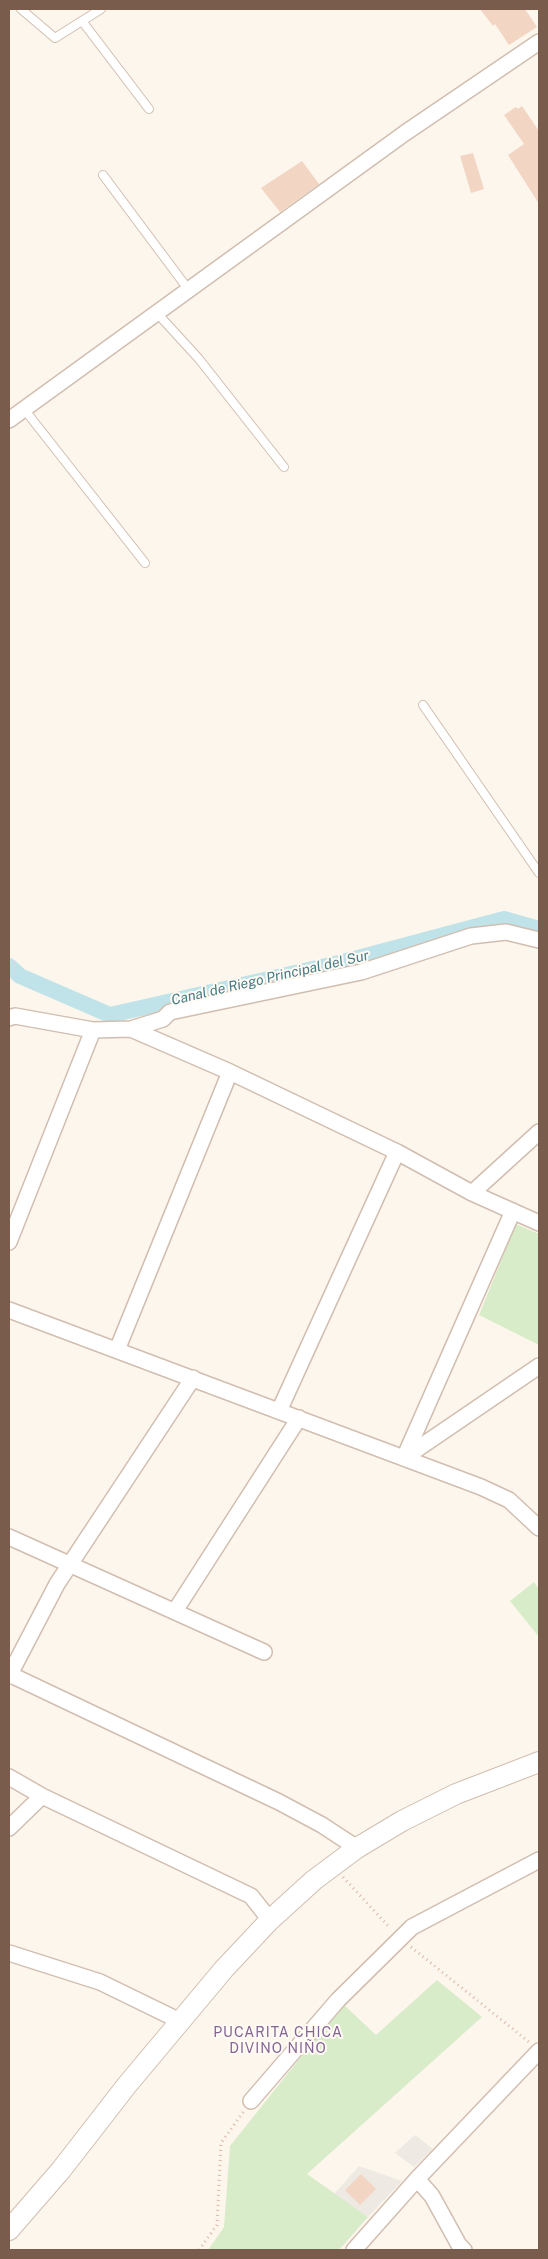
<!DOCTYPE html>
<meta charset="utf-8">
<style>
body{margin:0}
#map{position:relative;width:548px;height:2259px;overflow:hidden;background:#fdf6ec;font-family:"Public Sans",sans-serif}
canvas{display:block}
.frame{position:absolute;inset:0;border:10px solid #7a5c4d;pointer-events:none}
</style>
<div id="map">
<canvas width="548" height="2259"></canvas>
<div class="frame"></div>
</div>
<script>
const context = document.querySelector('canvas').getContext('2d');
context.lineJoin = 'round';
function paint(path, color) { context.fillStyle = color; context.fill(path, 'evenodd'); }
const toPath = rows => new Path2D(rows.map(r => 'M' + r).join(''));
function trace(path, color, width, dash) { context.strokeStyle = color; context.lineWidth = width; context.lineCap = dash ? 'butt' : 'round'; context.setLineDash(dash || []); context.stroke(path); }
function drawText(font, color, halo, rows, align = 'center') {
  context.font = font + ' "Public Sans",sans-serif'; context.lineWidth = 4; context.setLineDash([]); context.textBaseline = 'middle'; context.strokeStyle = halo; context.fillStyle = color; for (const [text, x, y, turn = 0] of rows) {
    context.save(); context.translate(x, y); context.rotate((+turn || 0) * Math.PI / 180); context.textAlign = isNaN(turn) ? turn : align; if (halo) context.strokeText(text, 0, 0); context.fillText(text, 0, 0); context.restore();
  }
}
paint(toPath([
 [415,2135,433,2149,414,2167,395,2153],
 [359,2166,402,2181,368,2217,334,2194]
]), '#efe9e4');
paint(toPath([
 [516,1224,539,1234,539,1345,479,1315],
 [534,1582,539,1589,539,1637,510,1601],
 [437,1980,482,2017,307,2174,368,2217,339,2250,208,2250,224,2227,230,2146,343,2004,376,2035]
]), '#d8ecc9');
trace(toPath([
 [9,966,20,976,110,1015,339,963,504,919,539,929]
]), '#bfe3e8', 16);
paint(toPath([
 [480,9,525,9,537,27,509,45,495,24,493,26],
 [522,106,539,131,539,204,508,155,524,144,504,115,516,107,518,109],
 [473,153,484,189,471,193,460,156],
 [302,161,319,184,280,212,261,188],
 [361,2174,376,2189,360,2205,345,2190]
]), '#f3d5c3');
const service = toPath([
 [21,9,55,38,101,9],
 [82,21,149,109],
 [103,175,188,289],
 [156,312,199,359,284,467],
 [24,409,145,563],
 [423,705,539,873]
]);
const minor = toPath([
 [9,420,405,133,539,42],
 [9,1018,15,1016,93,1030,131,1029,163,1019,170,1012,361,972,471,936,506,932,539,940],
 [131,1029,230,1072,397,1152,472,1193,539,1223],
 [472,1193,539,1132],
 [513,1211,404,1458,539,1366],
 [9,1242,93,1030],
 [9,1310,481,1487,509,1500,539,1528],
 [117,1350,230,1072],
 [279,1411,397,1152],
 [9,1537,264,1652],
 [175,1611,299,1418],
 [9,1674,279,1802,322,1825,357,1848],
 [9,1676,57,1584,193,1378],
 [9,1777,42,1796,251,1896,270,1920],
 [9,1828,42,1796],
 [9,1953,100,1982,180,2021],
 [251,2101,338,2000,412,1927,539,1860],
 [417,2179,432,2196,459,2245,464,2250],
 [354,2250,417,2179,539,2051]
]);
const tertiary = toPath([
 [9,2230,61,2170,127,2085,224,1969,270,1920,314,1880,357,1848,402,1821,456,1794,539,1762]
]);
trace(service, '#d1beb0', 10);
trace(minor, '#d1beb0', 18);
trace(tertiary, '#d1beb0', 22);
trace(toPath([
 [343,1877,390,1928],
 [411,1947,529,2042],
 [199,2250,217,2225,221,2143,244,2111]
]), '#d9b8a5', 3, [1, 4]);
trace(service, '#fff', 8);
trace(minor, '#fff', 15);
trace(tertiary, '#fff', 20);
drawText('italic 14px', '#437c86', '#fffaf3', [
 ["Canal de Riego Principal del Sur",270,978,-13]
]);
context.letterSpacing = '1px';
drawText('14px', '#846695', '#fffaf3', [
 ["PUCARITA CHICA",278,2033],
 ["DIVINO NIÑO",278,2049]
]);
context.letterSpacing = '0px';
</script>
